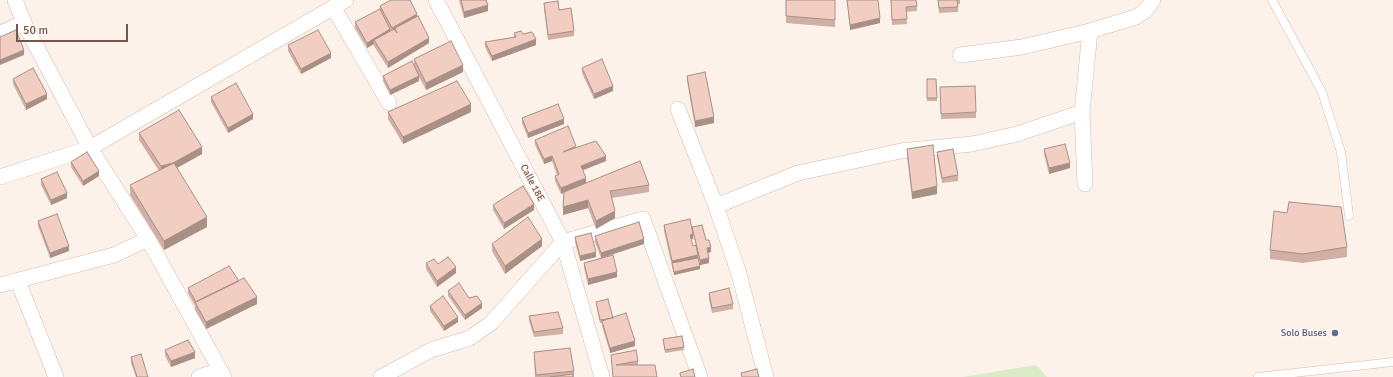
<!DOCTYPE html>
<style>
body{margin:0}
#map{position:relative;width:1393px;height:377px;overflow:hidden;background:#fdf2ea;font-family:Signika,sans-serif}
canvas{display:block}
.scale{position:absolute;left:16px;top:24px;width:112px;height:18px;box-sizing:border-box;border:2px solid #78554c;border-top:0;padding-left:5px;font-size:12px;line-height:14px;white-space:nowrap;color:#78554c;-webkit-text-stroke:3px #fff7f1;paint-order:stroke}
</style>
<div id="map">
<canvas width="1393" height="377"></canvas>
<div class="scale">50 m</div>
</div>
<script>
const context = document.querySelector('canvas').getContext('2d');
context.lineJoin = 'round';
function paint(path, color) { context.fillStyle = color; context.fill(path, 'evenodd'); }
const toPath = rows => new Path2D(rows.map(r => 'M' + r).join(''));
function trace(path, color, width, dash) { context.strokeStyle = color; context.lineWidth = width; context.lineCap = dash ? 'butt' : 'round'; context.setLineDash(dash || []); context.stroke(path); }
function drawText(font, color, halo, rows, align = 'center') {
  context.font = font + ' Signika,sans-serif'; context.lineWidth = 3.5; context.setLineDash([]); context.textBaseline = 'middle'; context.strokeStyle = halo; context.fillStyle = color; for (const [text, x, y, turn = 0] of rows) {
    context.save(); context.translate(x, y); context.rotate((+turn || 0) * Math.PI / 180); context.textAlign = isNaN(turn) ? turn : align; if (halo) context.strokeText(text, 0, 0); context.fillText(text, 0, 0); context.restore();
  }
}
paint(toPath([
 [1036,365,1047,377,962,377]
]), '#dcebc7');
const lane = toPath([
 [1272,0,1322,92,1341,152,1349,216],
 [1258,377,1393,362]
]);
const street = toPath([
 [15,0,24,23,90,148,148,239,224,377],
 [436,0,563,242,602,377],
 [333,7,389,103],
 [0,33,24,23],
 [960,55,1022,47,1090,31,1136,17,1145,11,1153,0],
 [678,109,716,206,739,274,766,377],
 [0,177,90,148,346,0],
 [1085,184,1082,112,1090,31],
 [716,206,798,173,901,151,972,144,1017,134,1082,112],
 [18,281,56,377],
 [0,285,114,255,148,239],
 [199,377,220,370],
 [381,377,431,350,470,338,491,323,563,242,643,219,700,377]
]);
trace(lane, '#d2bbb1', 9);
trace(street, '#d2bbb1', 16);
trace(lane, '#fff', 8);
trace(street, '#fff', 15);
paint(toPath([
 [459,0,486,0,488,11,464,18],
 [786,0,835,0,835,27,786,23],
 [847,0,878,0,880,23,850,30],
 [891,0,917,6,917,11,906,12,907,24,892,25],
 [938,0,960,0,960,4,958,4,958,12,939,13],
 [544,3,559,10,574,31,574,36,548,40,544,8],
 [380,6,417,17,429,43,388,68,374,46,374,44,367,48,355,28,355,22,380,9],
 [514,33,523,34,536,45,492,61,485,47,485,42,514,37],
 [288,45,331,58,301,74,288,51],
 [414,59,463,72,426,90,419,77,419,81,390,95,383,81,383,76,414,65],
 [582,68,613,91,594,99,582,73],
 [687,76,714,123,695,127,687,81],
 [13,79,47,99,26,110,13,84],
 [927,79,936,79,937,101,927,101],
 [940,87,976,112,976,118,941,119],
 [211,97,253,119,228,133,211,102],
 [388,112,471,112,403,144,388,119],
 [522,118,564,124,528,138,522,123],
 [139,133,202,154,177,168,207,227,164,250,130,195,130,185,159,171,139,140],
 [535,140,576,147,606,161,583,170,586,183,649,185,649,192,612,198,615,218,596,229,588,208,563,215,564,192,561,194,555,181,555,176,557,175,552,161,544,164,535,145],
 [907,149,937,194,912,199,907,156],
 [1044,149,1070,168,1049,174,1044,154],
 [937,152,958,175,958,181,942,183,937,157],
 [71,162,99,176,83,186,71,167],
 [41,179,67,198,51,205,41,185],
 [493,205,534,210,504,229,493,210],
 [38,221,69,251,50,258,38,226],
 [664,225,693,239,691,240,693,246,696,245,692,232,692,227,706,240,711,252,708,253,709,263,700,265,698,256,700,269,674,275,664,231],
 [595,236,644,244,601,258,617,277,588,285,584,268,584,263,601,258,595,242],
 [575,237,596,257,580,261,575,242],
 [492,244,542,246,505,274,492,251],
 [1347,247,1347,257,1303,263,1270,259,1270,250],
 [426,263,438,264,456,273,437,287,426,269],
 [239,281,257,304,206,329,195,310,195,306,188,293,188,288],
 [448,291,469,298,482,308,465,320,448,296],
 [709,293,733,304,733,309,712,313,709,299],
 [596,302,613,317,635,346,610,353,602,326,602,323,600,323,596,304],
 [430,306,458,322,444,331,430,311],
 [529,316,563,328,563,334,534,337,529,321],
 [663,339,684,347,684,350,665,353],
 [165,350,195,358,171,367,165,356],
 [534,352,574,371,574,377,535,377],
 [611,355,638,361,638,365,657,377,613,377],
 [131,357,148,377,136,377,131,363]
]), '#d0b0a6');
paint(toPath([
 [488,5,488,11,464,18,464,12],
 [417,14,417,20,395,28,395,32,392,33,392,28],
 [880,18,880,23,850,30,850,25],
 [390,29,390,35,374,40,374,44,367,48,367,43],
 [429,38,429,43,388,68,388,62],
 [536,39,536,45,492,61,492,56],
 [24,50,24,55,0,65,0,60],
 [331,53,331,58,301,74,301,69],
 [463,65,463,72,426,90,426,83],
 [419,76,419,81,390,95,390,90],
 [613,86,613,91,594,99,594,94],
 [47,94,47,99,26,110,26,104],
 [471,104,471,112,403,144,403,137],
 [253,114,253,119,228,133,228,128],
 [714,117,714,123,695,127,695,121],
 [564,119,564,124,528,138,528,133],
 [202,147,202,154,173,170,161,174,161,166],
 [552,156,552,161,544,164,544,159],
 [606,156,606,161,581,171,581,166],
 [1070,163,1070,168,1049,174,1049,168],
 [99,171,99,176,83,186,83,181],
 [586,178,586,183,561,194,561,188],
 [937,186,937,194,912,199,912,192],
 [67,193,67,198,51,205,51,200],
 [588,200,588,208,563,215,563,207],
 [534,204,534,210,504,229,504,223],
 [615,211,615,218,596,229,596,221],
 [207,217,207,227,164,250,164,241],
 [693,234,693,239,690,240,690,235],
 [542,239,542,246,505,274,505,266],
 [644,239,644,244,601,258,601,253],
 [69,246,69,251,50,258,50,253],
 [711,247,711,252,707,253,707,248],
 [596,252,596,257,580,261,580,256],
 [698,255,698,260,672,263,672,261],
 [709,258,709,263,700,265,700,260],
 [700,266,700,269,674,275,674,272],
 [456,267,456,273,437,287,437,281],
 [617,272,617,277,588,285,588,279],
 [257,297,257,304,206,329,206,322],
 [482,303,482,308,465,320,465,315],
 [458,317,458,322,444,331,444,326],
 [635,341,635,346,610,353,610,348],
 [195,352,195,358,171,367,171,361]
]), '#a99087');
const building = toPath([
 [391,0,410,0,417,14,392,28,380,6,391,0],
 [461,0,486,0,488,5,464,12,461,0],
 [786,0,835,0,835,20,786,16,786,0],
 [847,0,878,0,880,18,850,25,847,0],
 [891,0,916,0,917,6,906,7,907,19,892,20,891,0],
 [938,0,957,0,958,7,939,8,938,0],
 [558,1,559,10,571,8,574,31,548,35,544,3,558,1],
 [380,9,390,29,367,43,355,22,380,9],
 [418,16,429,38,388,62,374,40,394,29,397,33,395,28,418,16],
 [16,30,24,50,0,60,0,37,16,30],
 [318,30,331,53,301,69,288,45,318,30],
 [521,31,523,34,532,32,536,39,492,56,485,42,516,37,514,33,521,31],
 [451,41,463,65,426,83,414,59,451,41],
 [602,59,613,86,594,94,582,68,602,59],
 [412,61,419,76,390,90,383,76,412,61],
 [33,68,47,94,26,104,13,79,33,68],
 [705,72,714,117,695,121,687,76,705,72],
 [927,79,936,79,937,98,927,98,927,79],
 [457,81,471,104,403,137,388,112,457,81],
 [236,83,253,114,228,128,211,97,236,83],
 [975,86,976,112,941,114,940,87,975,86],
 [558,104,564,119,528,133,522,118,558,104],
 [179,110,202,147,173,163,161,166,139,133,179,110],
 [568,126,576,146,563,152,596,141,606,156,581,166,586,178,561,188,555,176,559,174,552,156,544,159,535,140,568,126],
 [1065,144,1070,163,1049,168,1044,149,1065,144],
 [933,145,937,186,912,192,907,149,933,145],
 [953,149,958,175,942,178,937,152,953,149],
 [87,152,99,171,83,181,71,162,87,152],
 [640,161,649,185,610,191,615,211,596,221,588,200,563,207,564,192,640,161],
 [174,163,207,217,164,241,130,185,174,163],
 [57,172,67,193,51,200,41,179,57,172],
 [523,186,534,204,504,223,493,205,523,186],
 [1289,202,1341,207,1347,247,1303,254,1270,250,1274,211,1287,213,1289,202],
 [57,214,69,246,50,253,38,221,57,214],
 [528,217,542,239,505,266,492,244,528,217],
 [690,219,693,234,690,235,693,246,696,245,698,255,672,261,664,225,690,219],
 [639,222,644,239,601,253,595,236,639,222],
 [702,225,706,240,709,240,711,247,707,248,709,258,700,260,692,227,702,225],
 [591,233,596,252,580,256,575,237,591,233],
 [613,255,617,272,588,279,584,263,613,255],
 [448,257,456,267,437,281,426,263,434,259,438,264,448,257],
 [698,258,700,266,674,272,672,263,698,258],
 [229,266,239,281,196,302,188,288,229,266],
 [244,278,257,297,206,322,195,302,244,278],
 [459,283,469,298,477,296,482,303,465,315,448,291,459,283],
 [729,288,733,304,712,308,709,293,729,288],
 [443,296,458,317,444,326,430,306,443,296],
 [608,299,613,318,600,320,596,302,608,299],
 [558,312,563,328,534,332,529,316,558,312],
 [626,313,635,341,610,348,602,321,626,313],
 [682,336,684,347,665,350,663,339,682,336],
 [188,340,195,352,171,361,165,350,188,340],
 [570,348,574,371,536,375,534,352,570,348],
 [636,350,638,361,616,365,655,365,657,377,613,377,611,355,636,350],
 [141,354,148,377,137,377,131,357,141,354],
 [693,369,695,377,681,377,680,373,693,369],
 [757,369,759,377,742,377,741,373,757,369],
 [573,374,573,377,550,377,573,374]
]);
paint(building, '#f2cdc1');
trace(building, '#a99087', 1);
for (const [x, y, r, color] of [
 [1335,333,4,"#5c6f8a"]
]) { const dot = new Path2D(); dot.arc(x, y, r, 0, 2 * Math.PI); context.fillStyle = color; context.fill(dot); trace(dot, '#fff7f1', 1.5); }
drawText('10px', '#78554c', '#fff7f1', [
 ["Calle 18E",532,183,62]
]);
drawText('10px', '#4e5e75', '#fff7f1', [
 ["Solo Buses",1327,333]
], 'right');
</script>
